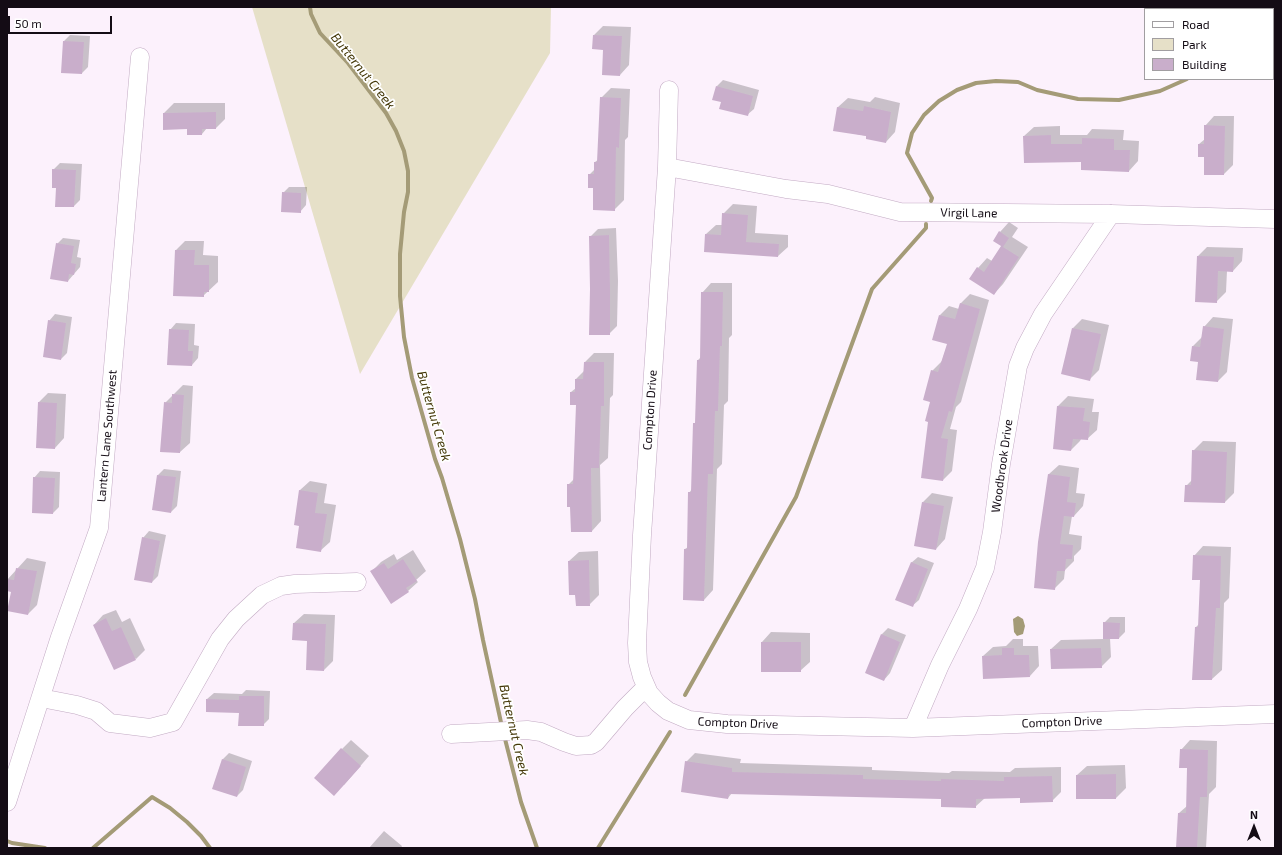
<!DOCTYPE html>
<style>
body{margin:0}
#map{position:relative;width:1282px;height:855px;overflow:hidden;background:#fcf1fc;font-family:"Exo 2",sans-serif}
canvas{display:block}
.frame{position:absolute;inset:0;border:8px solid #140c15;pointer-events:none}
.legend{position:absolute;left:1144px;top:8px;width:130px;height:72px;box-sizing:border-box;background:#fff;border:1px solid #a19ea1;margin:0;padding:5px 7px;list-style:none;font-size:12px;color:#140c15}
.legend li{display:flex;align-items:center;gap:8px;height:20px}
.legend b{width:20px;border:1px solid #a19ea1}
.north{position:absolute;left:1234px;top:807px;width:40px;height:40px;-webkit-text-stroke:3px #fff;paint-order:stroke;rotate:0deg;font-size:11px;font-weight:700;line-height:16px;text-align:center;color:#140c15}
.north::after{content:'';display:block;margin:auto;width:14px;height:18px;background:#140c15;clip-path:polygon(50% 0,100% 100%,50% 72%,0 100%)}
.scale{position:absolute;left:8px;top:16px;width:104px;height:18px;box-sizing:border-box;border:2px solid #140c15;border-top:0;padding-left:5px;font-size:12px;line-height:14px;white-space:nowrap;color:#140c15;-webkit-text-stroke:3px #fff;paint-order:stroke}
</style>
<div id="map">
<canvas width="1282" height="855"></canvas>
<div class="frame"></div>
<ul class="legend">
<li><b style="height:5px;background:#fff"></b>Road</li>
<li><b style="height:11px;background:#e6e0c8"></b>Park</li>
<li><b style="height:11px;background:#c9aecb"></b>Building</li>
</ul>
<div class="north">N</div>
<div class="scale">50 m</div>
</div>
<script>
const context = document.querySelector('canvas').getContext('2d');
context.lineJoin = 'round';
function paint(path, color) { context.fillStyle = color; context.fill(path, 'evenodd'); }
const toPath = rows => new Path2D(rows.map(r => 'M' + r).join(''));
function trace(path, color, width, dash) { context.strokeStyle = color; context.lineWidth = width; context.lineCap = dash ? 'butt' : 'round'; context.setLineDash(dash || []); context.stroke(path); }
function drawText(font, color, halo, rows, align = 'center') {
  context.font = font + ' "Exo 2",sans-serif'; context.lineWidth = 3.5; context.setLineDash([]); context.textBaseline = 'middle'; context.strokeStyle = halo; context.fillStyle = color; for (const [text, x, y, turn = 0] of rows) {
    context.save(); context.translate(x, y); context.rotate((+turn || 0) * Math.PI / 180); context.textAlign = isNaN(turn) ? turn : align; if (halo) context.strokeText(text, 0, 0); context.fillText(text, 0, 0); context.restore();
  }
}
paint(toPath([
 [252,7,551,7,550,53,360,374]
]), '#e6e0c8');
paint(toPath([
 [1018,616,1023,619,1025,626,1023,634,1017,636,1014,632,1013,619]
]), '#a49b77');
paint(toPath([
 [603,26,631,27,629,65,620,75,594,35],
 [70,35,90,36,88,67,82,73,64,41],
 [723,80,759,90,754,109,747,115,722,102,717,86],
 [611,88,630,89,628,137,625,140,624,200,614,210,594,187,589,175,595,169,595,162,599,159,601,98],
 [875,97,900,103,895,132,886,142,867,136,834,130,838,107,848,98,870,102],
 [174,103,225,103,225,119,216,128,207,128,202,134,188,128,164,113],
 [1214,116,1234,116,1233,165,1224,174,1205,156,1199,144,1205,139,1205,126],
 [1060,126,1060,135,1087,135,1092,129,1124,130,1123,140,1139,141,1138,161,1129,171,1082,161,1024,136,1034,127],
 [60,163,82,164,80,200,74,206,57,187,53,170],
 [289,187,307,187,306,205,300,212,283,193],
 [733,204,757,206,755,233,788,235,788,247,778,256,705,251,706,234,716,225,722,225,723,214],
 [1009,222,1018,228,1012,237,1028,247,1003,284,994,294,978,268,987,258,992,261,1003,246,1000,232],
 [616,228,618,281,617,326,609,334,591,289,590,237,598,229],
 [63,238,80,240,77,257,81,258,80,267,68,281,57,244],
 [185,241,204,241,203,255,218,256,218,282,203,296,176,250],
 [1207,247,1243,248,1242,261,1233,271,1227,271,1226,292,1216,302,1198,256],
 [711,283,732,283,732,335,729,338,728,401,724,405,722,464,717,469,713,590,704,600,685,549,688,547,689,493,692,489,694,424,696,422,698,360,701,357,702,293],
 [970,294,989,300,961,402,956,407,950,429,957,430,952,471,943,480,932,401,932,371,942,361,948,343,940,315,949,306,959,309,960,304],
 [55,314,72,317,67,353,61,359,49,321],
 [1213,317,1233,319,1227,372,1218,381,1199,361,1191,360,1193,346,1203,336,1204,327],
 [1082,319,1109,325,1099,370,1090,379,1073,328],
 [176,323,195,324,194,345,199,346,198,358,192,365,170,330],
 [594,353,614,353,613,395,610,398,608,458,600,465,601,521,592,531,571,506,568,485,574,479,577,404,571,392,576,388,576,379,584,371,585,362],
 [183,385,193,386,190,443,180,452,161,451,165,403],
 [48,393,66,394,64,438,55,448,39,402],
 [1068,396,1094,399,1092,412,1099,412,1097,430,1087,439,1081,439,1080,441,1071,450,1054,448,1058,406],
 [1203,441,1236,442,1234,493,1225,502,1186,486,1193,479,1193,451],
 [1059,465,1079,468,1076,493,1085,494,1083,506,1074,516,1072,516,1069,534,1082,536,1081,549,1074,556,1074,561,1065,570,1064,579,1054,589,1049,474],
 [164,469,181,471,177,506,171,512,158,475],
 [40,471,60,472,59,507,53,513,34,478],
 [310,481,327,484,324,503,336,505,330,542,320,551,300,525,300,490],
 [932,493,953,497,945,539,936,549,922,503],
 [149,531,166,535,158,576,152,582,143,538],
 [1203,546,1231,547,1229,598,1224,603,1222,670,1212,679,1196,627,1199,624,1201,580,1194,556],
 [413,550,426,571,416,580,418,582,408,591,371,572,381,562,394,554,397,560],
 [598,551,599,595,589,605,576,594,569,561,579,552],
 [918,557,934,563,919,600,912,606,911,563],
 [27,558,46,562,37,605,28,614,12,591,7,590,7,580],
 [116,610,122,622,130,618,145,650,136,659,94,625,103,615],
 [304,614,335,615,333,661,324,670,308,640,293,639,294,623],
 [1110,617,1125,617,1125,632,1119,638,1110,638,1111,657,1101,667,1051,649,1061,640,1104,639,1104,623],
 [888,628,906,635,890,673,884,680,882,634],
 [771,632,810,633,810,662,800,671,762,671,762,642],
 [1013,639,1023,639,1023,646,1038,646,1039,666,1030,676,983,656,993,647,1006,646],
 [246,690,270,691,269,719,263,725,240,712,207,699,214,693,242,694],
 [351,740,369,756,344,785,342,749],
 [1190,740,1217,741,1216,787,1209,794,1206,848,1177,848,1179,813,1187,806,1188,767,1181,750],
 [229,753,252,761,243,790,237,796,222,760],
 [695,753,741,759,740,763,872,767,872,770,949,773,952,771,1010,772,1015,768,1061,767,1061,792,1052,801,1021,797,985,798,975,807,942,798,732,793,728,798,686,762],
 [1125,765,1126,788,1116,798,1077,775,1087,766],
 [384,831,402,846,401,848,369,848]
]), '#0003');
trace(toPath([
 [310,7,311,14,320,33,348,63,386,113,396,131,404,151,408,171,408,192,404,212,400,254,400,296,404,337,412,378,435,459,442,478,460,539,475,599,483,640,502,727],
 [1270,9,1270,7],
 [931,201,932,198,907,153,912,133,924,115,939,101,957,90,976,83,996,81,1018,82,1037,90,1078,99,1119,100,1160,91,1187,79],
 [685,695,796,497,872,289,926,228,926,224],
 [504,735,521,802,537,848],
 [7,841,12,843,45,848],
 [93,848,152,797,170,808,187,822,201,836,210,848],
 [598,848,670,732]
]), '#a49b77', 4);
paint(toPath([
 [593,35,622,36,620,76,602,75,603,50,592,49],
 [63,41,84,42,82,74,61,73],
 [716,86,753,96,748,116,719,109,721,102,712,100],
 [600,97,621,98,619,148,616,147,615,211,593,210,593,188,588,188,588,174,594,174,594,162,597,162],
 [864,106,891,112,886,143,866,139,866,136,833,131,837,107,863,111],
 [216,112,216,129,202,129,202,135,187,135,187,129,163,130,163,113],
 [1204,125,1225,126,1224,175,1204,175,1204,157,1198,157,1198,144,1204,144],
 [1051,135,1051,144,1082,144,1082,138,1114,139,1114,150,1130,150,1129,172,1081,170,1081,162,1024,163,1023,136],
 [52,169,76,170,74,207,55,207,56,188,52,188],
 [282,192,301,193,301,213,281,212],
 [722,213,748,215,746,242,779,244,778,257,704,252,705,234,721,235],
 [999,231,1009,238,1003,247,1019,257,994,295,969,279,977,267,984,272,1001,246,993,241],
 [609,235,610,290,610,335,589,335,590,289,589,236],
 [56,243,74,246,71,263,76,264,74,275,69,274,68,282,50,279],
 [175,250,195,250,194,265,209,265,209,292,204,292,204,297,173,296],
 [1197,256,1234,257,1233,272,1218,271,1217,303,1195,302],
 [701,292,723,292,722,346,720,346,718,411,715,411,713,474,708,474,704,601,683,600,684,549,687,549,688,492,691,492,693,423,695,423,697,360,700,360],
 [960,303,980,309,952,412,949,411,941,438,948,439,943,481,921,478,928,422,925,421,930,402,923,400,931,370,938,372,947,344,932,340,939,315,955,319],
 [48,320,66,323,61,360,43,357],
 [1203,326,1224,329,1218,382,1196,380,1198,362,1190,361,1192,346,1200,347],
 [1072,328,1101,334,1090,381,1061,374],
 [169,329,189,330,188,351,193,351,192,366,167,365],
 [584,362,604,362,604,406,601,406,599,468,591,468,592,532,571,532,570,507,567,507,567,484,573,484,576,405,570,405,570,392,575,392,575,379,583,379],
 [172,394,184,395,180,453,160,452,164,402,172,403],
 [38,402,57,403,55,449,36,448],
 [1057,406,1085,408,1083,421,1090,422,1088,440,1073,439,1071,451,1053,449],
 [1192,450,1227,452,1225,503,1184,502,1185,485,1191,485],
 [1048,474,1070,477,1067,502,1076,503,1074,517,1064,516,1060,544,1073,545,1072,559,1066,559,1065,571,1057,571,1055,590,1034,588,1038,542],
 [157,475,176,477,171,513,152,510],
 [33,477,55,478,53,514,32,513],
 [299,490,318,493,315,513,327,514,321,552,296,548,299,526,294,525],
 [922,502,944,506,936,550,914,546],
 [142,537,160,541,152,583,134,580],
 [1193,555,1221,556,1220,608,1216,608,1212,680,1192,680,1195,627,1198,627,1200,580,1192,580],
 [403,559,417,581,406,588,409,592,391,604,370,571,384,563,388,569],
 [589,560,590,606,576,606,575,595,569,595,568,561],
 [911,562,928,569,913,607,895,600],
 [16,568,37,571,28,615,7,611,11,592,7,591,7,579,14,580],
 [106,618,112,631,121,627,136,660,114,670,93,625],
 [1103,622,1120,623,1119,639,1103,639],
 [293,623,326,624,324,671,306,670,307,641,292,640],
 [881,634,900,642,884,681,865,673],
 [761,642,801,642,801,672,761,672],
 [1002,648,1014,648,1014,655,1029,655,1030,677,983,679,982,656,1002,655],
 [1101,648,1102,668,1051,669,1050,649],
 [239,696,264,696,264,726,238,726,239,713,206,712,206,699,239,700],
 [341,748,361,766,334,796,314,778],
 [1180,749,1208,750,1207,797,1200,797,1197,848,1176,848,1178,813,1186,813,1187,768,1179,768],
 [222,759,246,767,237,797,212,789],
 [685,761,732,768,732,772,863,775,863,779,941,781,941,779,1004,781,1004,777,1052,776,1053,802,1020,803,1020,798,976,799,976,808,941,807,941,799,729,794,728,799,681,792],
 [1116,774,1116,799,1076,799,1076,775]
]), '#c9aecb');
const minor = toPath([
 [669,90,667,167,642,535,637,643,638,662,642,677,649,693,658,703,668,711,689,720,727,724,913,728,1275,714],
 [667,167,786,189,828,194,900,212,1111,214,1275,219],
 [41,698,77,705,96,711,110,723,150,728,173,722,220,639,236,619,262,595,281,586,295,584,357,582],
 [913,728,940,665,968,609,985,568,992,532,1001,464,1018,366,1025,348,1043,314,1111,214],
 [451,734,527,730,541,732,564,742,576,746,591,745,596,742,625,708,646,687],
 [7,802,60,637,99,528,140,57]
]);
trace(minor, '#c2aac3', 19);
trace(minor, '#fff', 18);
drawText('12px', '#140c15', '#fff', [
 ["Virgil Lane",969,213,1],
 ["Compton Drive",650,410,-86],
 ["Lantern Lane Southwest",107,436,-85],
 ["Woodbrook Drive",1002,466,-82],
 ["Compton Drive",1062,722,-2],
 ["Compton Drive",738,723,2]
]);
drawText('italic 13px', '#443808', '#fff', [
 ["Butternut Creek",363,71,51],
 ["Butternut Creek",434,416,74],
 ["Butternut Creek",514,730,77]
]);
</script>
